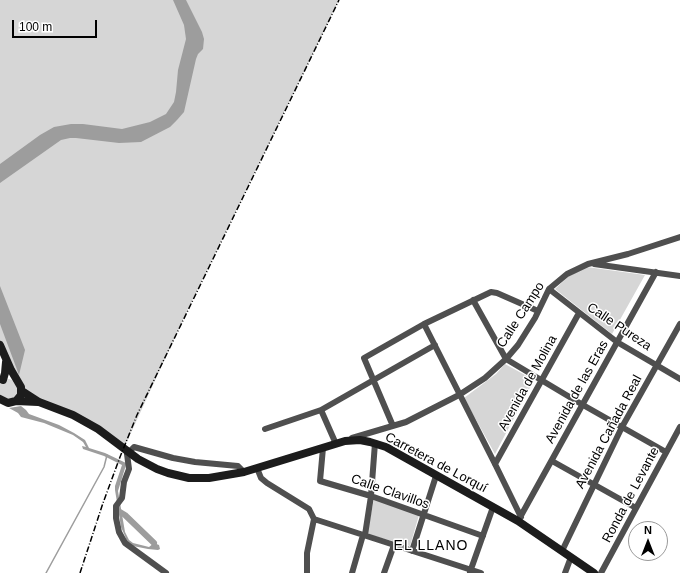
<!DOCTYPE html>
<meta charset="utf-8">
<style>
body{margin:0}
#map{position:relative;width:680px;height:573px;overflow:hidden;background:#fff;font-family:Helvetica,sans-serif}
canvas{display:block}
.north{position:absolute;left:628px;top:521px;width:40px;height:40px;box-sizing:border-box;background:#fff;border:1px solid #999;border-radius:50%;rotate:0deg;font-size:11px;font-weight:700;line-height:16px;text-align:center;color:#000}
.north::after{content:'';display:block;margin:auto;width:14px;height:18px;background:#000;clip-path:polygon(50% 0,100% 100%,50% 72%,0 100%)}
.scale{position:absolute;left:12px;top:20px;width:85px;height:18px;box-sizing:border-box;border:2px solid #000;border-top:0;padding-left:5px;font-size:12px;line-height:14px;white-space:nowrap;color:#000;-webkit-text-stroke:3px #fff;paint-order:stroke}
</style>
<div id="map">
<canvas width="680" height="573"></canvas>
<div class="north">N</div>
<div class="scale">100 m</div>
</div>
<script>
const context = document.querySelector('canvas').getContext('2d');
context.lineJoin = 'round';
function paint(path, color) { context.fillStyle = color; context.fill(path, 'evenodd'); }
const toPath = rows => new Path2D(rows.map(r => 'M' + r).join(''));
function trace(path, color, width, dash) { context.strokeStyle = color; context.lineWidth = width; context.lineCap = dash ? 'butt' : 'round'; context.setLineDash(dash || []); context.stroke(path); }
function drawText(font, color, halo, rows, align = 'center') {
  context.font = font + ' Helvetica,sans-serif'; context.lineWidth = 3; context.setLineDash([]); context.textBaseline = 'middle'; context.strokeStyle = halo; context.fillStyle = color; for (const [text, x, y, turn = 0] of rows) {
    context.save(); context.translate(x, y); context.rotate((+turn || 0) * Math.PI / 180); context.textAlign = isNaN(turn) ? turn : align; if (halo) context.strokeText(text, 0, 0); context.fillText(text, 0, 0); context.restore();
  }
}
paint(toPath([
 [0,0,339,0,186,313,124,448,107,435,22,391,0,342],
 [587,267,645,275,612,334,555,289,569,276],
 [505,364,534,380,495,454,464,398,496,374],
 [9,379,12,380,20,391,12,401,0,396,0,384,5,380],
 [374,499,419,515,410,546,367,534]
]), '#d6d6d6');
paint(toPath([
 [173,0,186,0,202,32,204,39,203,49,198,54,196,59,184,112,177,120,170,127,141,142,119,143,76,138,70,138,61,140,0,183,0,164,40,135,54,127,71,124,83,124,122,129,150,122,166,114,174,102,176,92,178,70,186,39,184,25],
 [0,286,25,350,19,375,0,324],
 [21,406,26,410,29,414,59,425,74,433,85,440,89,448,105,453,126,463,126,465,118,491,125,532,129,540,133,543,149,547,154,543,159,545,160,549,158,550,148,549,133,546,127,542,125,536,121,527,115,490,115,486,122,465,104,456,83,449,82,446,86,447,83,442,73,435,44,423,21,417,18,413,9,408]
]), '#9d9d9d');
trace(toPath([
 [46,573,104,467,107,455]
]), '#9d9d9d', 1.5);
trace(toPath([
 [120,512,125,515,154,543]
]), '#9d9d9d', 6);
trace(toPath([
 [594,264,680,276],
 [549,289,617,342,680,379],
 [473,300,506,359,583,405,666,452],
 [424,324,495,464,521,517],
 [321,410,336,444],
 [393,426,364,358,424,324,491,292,497,293,538,311],
 [265,429,321,410,435,345],
 [352,438,406,422,459,395,485,378,506,359,518,345,535,318,549,289,567,274,588,264,628,254,680,237],
 [323,448,320,481,371,496,483,536],
 [552,461,636,508],
 [495,464,579,313],
 [257,468,261,478,267,483,309,509,314,519,307,553,307,573],
 [314,519,481,573],
 [518,521,656,272],
 [365,535,371,496,375,443],
 [412,551,436,476],
 [562,551,622,427,680,324],
 [470,572,493,507],
 [166,573,125,543,119,532,116,518,116,506,122,498,124,482,129,469,127,454,134,447,173,458,195,462,238,466,244,472],
 [352,573,363,535],
 [384,573,394,545],
 [565,573,571,557],
 [601,573,680,427]
]), '#4f4f4f', 6);
trace(toPath([
 [0,345,11,370,21,387,21,395,16,401],
 [3,380,5,373,6,362],
 [22,391,39,402,73,415,98,429,138,459,157,469,168,473,189,478,209,478,244,472,345,441,360,440,370,442,386,447,518,521,594,573],
 [0,399,8,403,16,401,38,402]
]), '#1c1c1c', 8);
trace(toPath([
 [80,573,103,503,120,457,137,415,339,0]
]), '#000', 1.5, [6, 2, 1, 2]);
drawText('13px', '#000', '#fff', [
 ["Calle Campo",521,315,-57],
 ["Calle Pureza",619,327,34],
 ["Avenida de Molina",528,383,-61],
 ["Avenida de las Eras",577,392,-61],
 ["Avenida Cañada Real",609,432,-62],
 ["Carretera de Lorquí",436,463,28],
 ["Calle Clavillos",390,492,19],
 ["Ronda de Levante",631,495,-62]
]);
context.letterSpacing = '1px';
drawText('14px', '#000', '#fff', [
 ["EL LLANO",431,546]
]);
context.letterSpacing = '0px';
</script>
